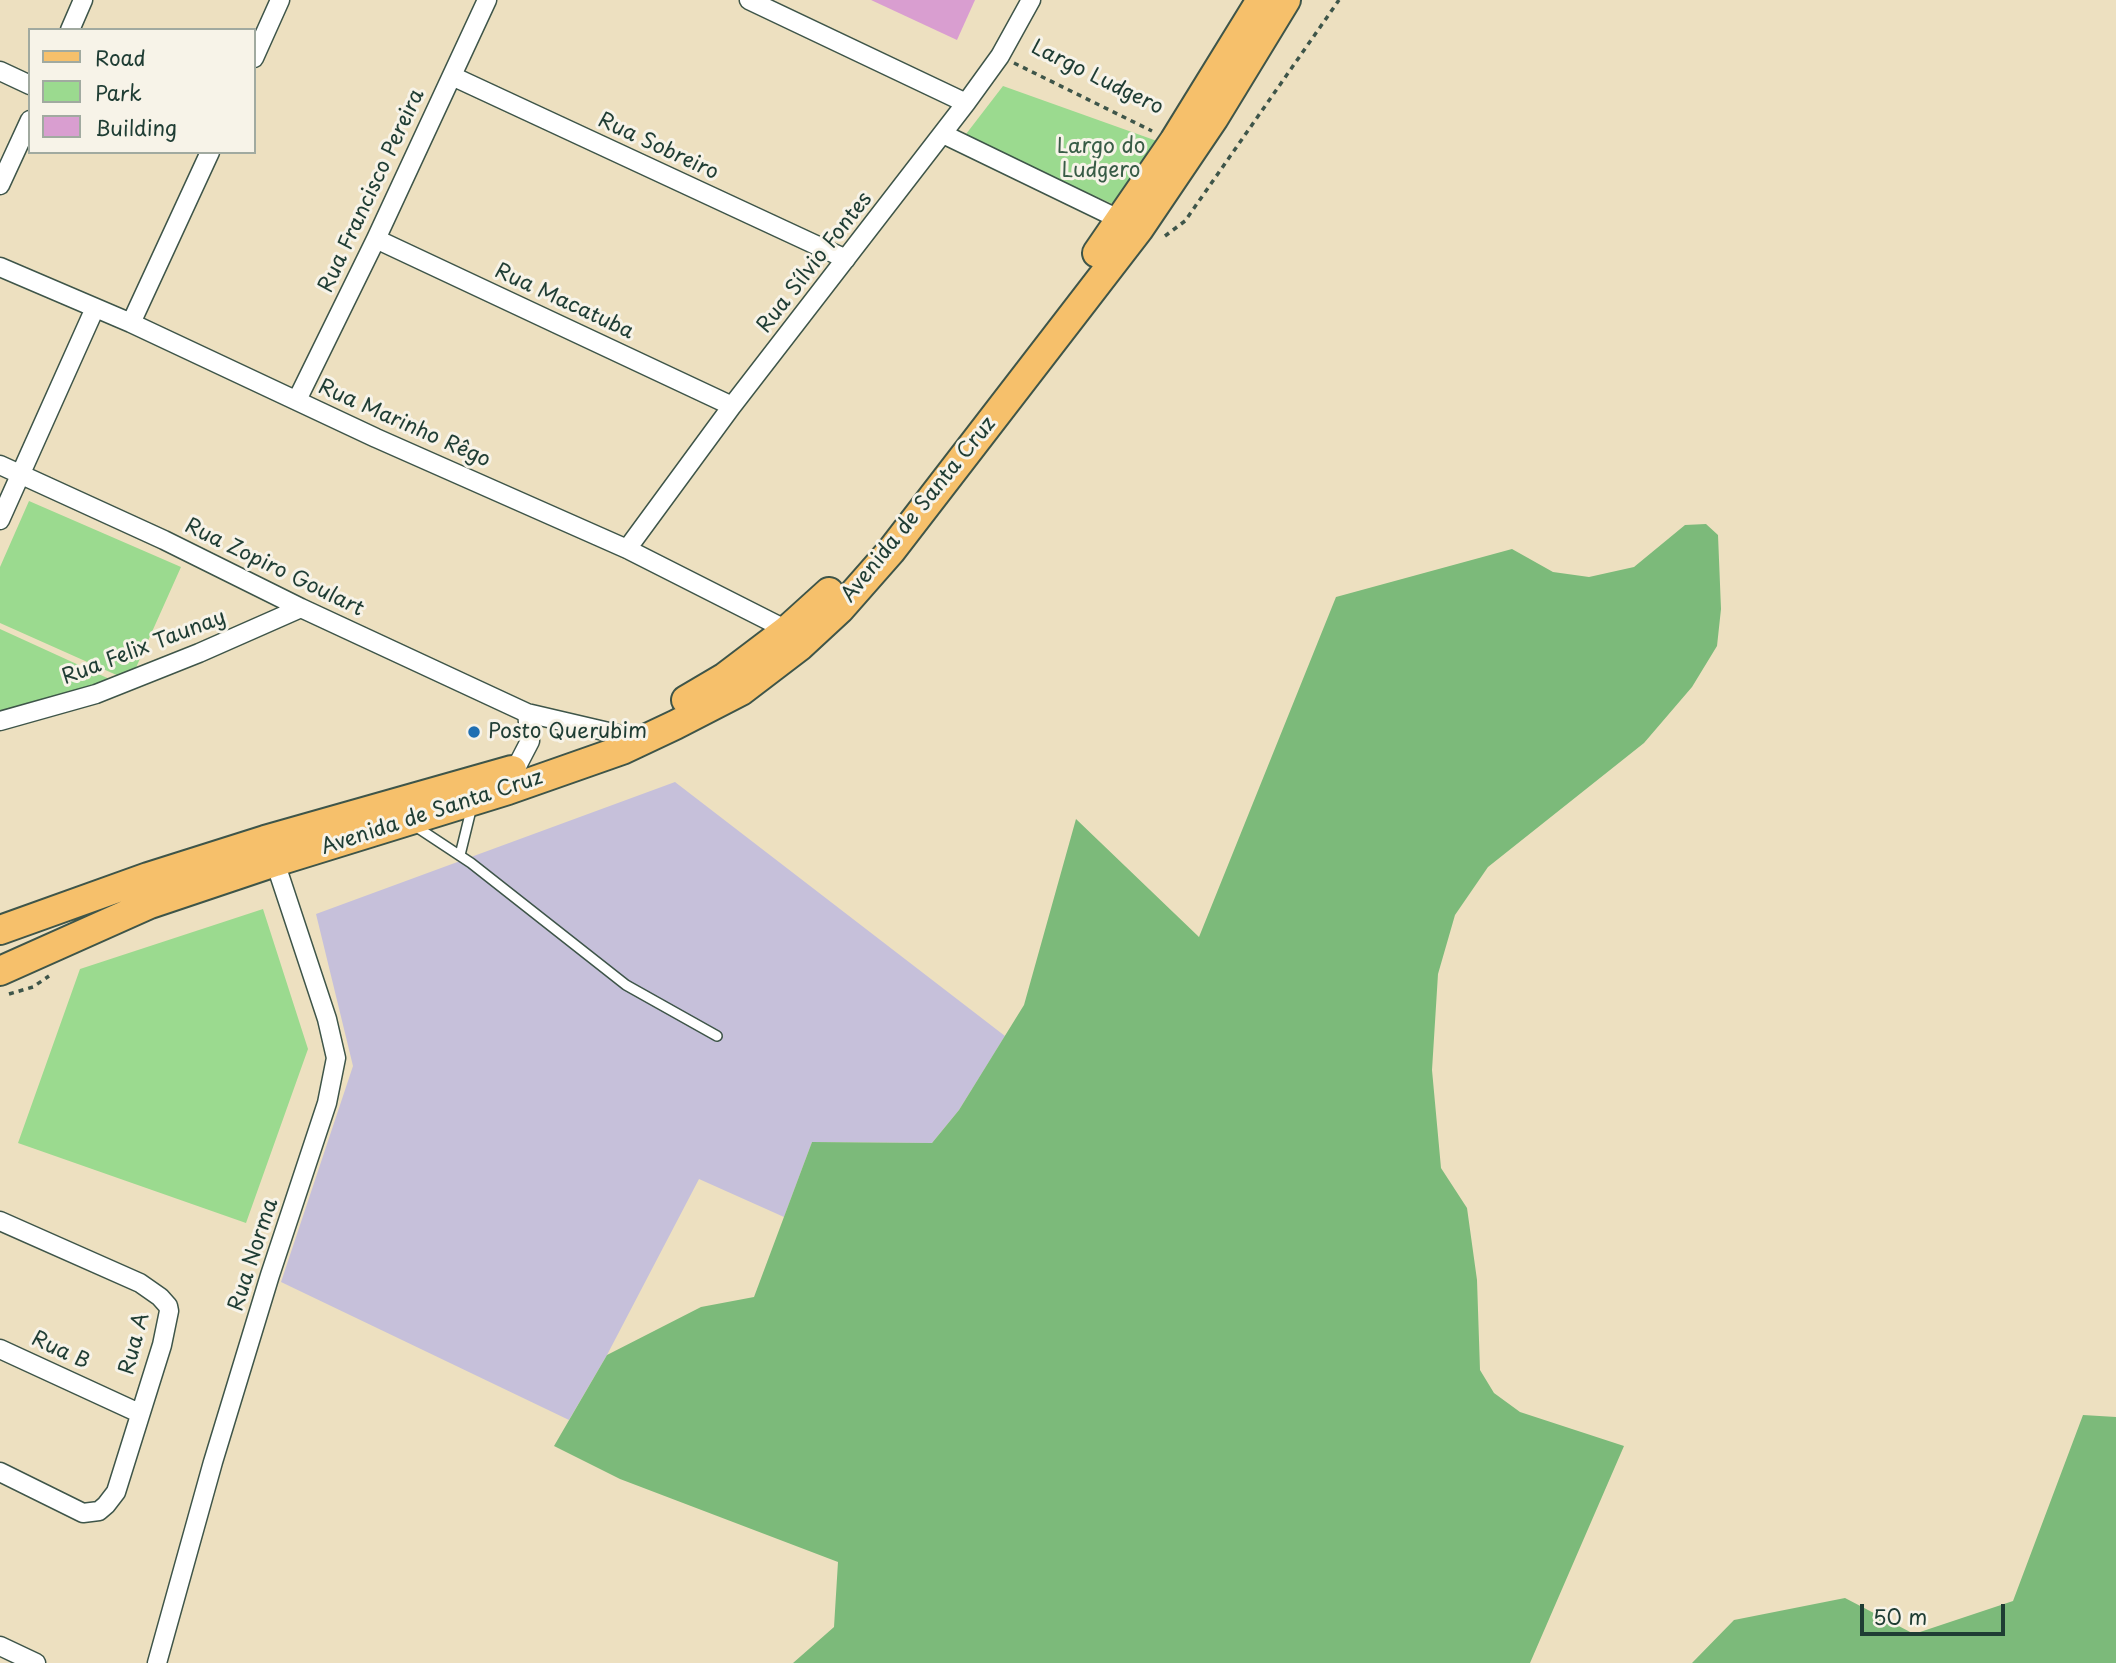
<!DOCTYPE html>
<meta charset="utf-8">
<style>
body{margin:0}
#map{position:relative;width:2116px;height:1663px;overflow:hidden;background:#ede0c0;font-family:"Playpen Sans",sans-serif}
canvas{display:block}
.legend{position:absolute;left:28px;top:28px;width:228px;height:126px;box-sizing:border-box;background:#f7f3e8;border:2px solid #a1aaa0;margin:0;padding:9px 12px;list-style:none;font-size:21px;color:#1f3d34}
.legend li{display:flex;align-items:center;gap:14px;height:35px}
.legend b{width:35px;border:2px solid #a1aaa0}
.scale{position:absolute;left:1860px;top:1604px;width:145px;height:32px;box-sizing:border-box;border:4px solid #1f3d34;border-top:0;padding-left:9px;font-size:21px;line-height:24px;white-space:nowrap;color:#1f3d34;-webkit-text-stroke:5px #f7f3e8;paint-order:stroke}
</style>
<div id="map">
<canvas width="2116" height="1663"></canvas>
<ul class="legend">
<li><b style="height:9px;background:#f6c06b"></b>Road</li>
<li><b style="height:19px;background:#9bda8f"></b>Park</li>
<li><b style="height:19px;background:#d99ed0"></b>Building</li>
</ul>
<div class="scale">50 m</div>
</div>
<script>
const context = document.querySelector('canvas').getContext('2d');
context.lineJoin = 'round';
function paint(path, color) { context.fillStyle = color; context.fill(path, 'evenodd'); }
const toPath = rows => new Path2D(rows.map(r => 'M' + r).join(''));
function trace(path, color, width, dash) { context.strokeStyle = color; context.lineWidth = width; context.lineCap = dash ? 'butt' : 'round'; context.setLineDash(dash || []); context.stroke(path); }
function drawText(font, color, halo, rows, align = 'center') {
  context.font = font + ' "Playpen Sans",sans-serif'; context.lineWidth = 6; context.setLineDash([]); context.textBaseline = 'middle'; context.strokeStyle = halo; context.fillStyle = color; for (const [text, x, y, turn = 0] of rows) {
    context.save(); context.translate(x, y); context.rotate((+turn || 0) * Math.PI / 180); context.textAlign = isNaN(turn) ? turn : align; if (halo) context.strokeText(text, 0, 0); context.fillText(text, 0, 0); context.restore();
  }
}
paint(toPath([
 [675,782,1005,1036,959,1110,932,1143,812,1142,784,1217,699,1179,607,1355,569,1420,281,1282,353,1066,316,914]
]), '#c6c0da');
paint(toPath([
 [1003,86,1157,141,1115,205,963,138],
 [29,501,181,567,130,681,0,623,0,567],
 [0,629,116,682,0,717],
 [263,909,308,1049,246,1223,18,1143,80,969]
]), '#9bda8f');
paint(toPath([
 [1706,524,1718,535,1721,609,1717,646,1692,687,1644,743,1488,867,1455,915,1438,974,1432,1070,1441,1168,1467,1208,1477,1280,1480,1370,1494,1393,1520,1412,1624,1446,1530,1663,793,1663,834,1627,838,1562,620,1479,554,1446,607,1355,701,1307,754,1297,812,1142,932,1143,959,1110,1024,1005,1076,819,1199,937,1336,597,1512,549,1553,572,1589,577,1634,567,1685,525],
 [2083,1415,2116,1417,2116,1663,1692,1663,1734,1620,1845,1598,1914,1634,2013,1601]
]), '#7cba7a');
paint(toPath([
 [871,0,975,0,957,40]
]), '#d99ed0');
const lane = toPath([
 [415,826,471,863,626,985,717,1036],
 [460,855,472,806]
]);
const street = toPath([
 [749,0,966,103],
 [70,30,83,0],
 [254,58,280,0],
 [0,71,30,85],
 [452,76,846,259],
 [943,134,1129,224],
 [0,185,30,120],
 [376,239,732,406],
 [0,267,131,323,376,438,627,549,787,630],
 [131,323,210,152],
 [297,400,376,239,487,0],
 [0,465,164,540,301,608,527,713,617,734],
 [0,520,95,308],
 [627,549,732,406,966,103,1000,56,1031,0],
 [0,721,96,694,199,653,301,608],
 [516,768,530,741,527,713],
 [0,1221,140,1283,160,1297,168,1306,169,1311,162,1345,116,1492,106,1505,99,1511,83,1513,0,1472],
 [0,1349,139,1413],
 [0,1646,36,1663],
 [157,1663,213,1462,270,1275,327,1103,336,1058,327,1019,275,862]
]);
const primary = toPath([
 [1097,253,1174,141,1261,0],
 [686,700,725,677,787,630,829,592],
 [0,930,148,877,265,840,512,770],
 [0,971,150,904,275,862,508,790,622,750,675,725,741,691,800,646,840,609,891,551,1139,229,1214,118,1286,0]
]);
trace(lane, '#3e5549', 12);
trace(street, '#3e5549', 21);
trace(primary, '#3e5549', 32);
trace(toPath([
 [1014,63,1152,131],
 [1165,236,1185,221,1339,0],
 [9,994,33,987,49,976]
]), '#3e5549', 3.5, [5, 5]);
trace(lane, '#fff', 9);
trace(street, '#fff', 18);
trace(primary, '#f6c06b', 28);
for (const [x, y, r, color] of [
 [474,732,7,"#1f6fb2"]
]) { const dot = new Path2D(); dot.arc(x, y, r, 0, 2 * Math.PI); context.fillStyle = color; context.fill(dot); trace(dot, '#f7f3e8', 2.5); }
drawText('21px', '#1f3d34', '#f7f3e8', [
 ["Largo Ludgero",1097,78,26],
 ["Rua Sobreiro",658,147,25],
 ["Rua Francisco Pereira",372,191,-65],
 ["Rua Sílvio Fontes",815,263,-52],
 ["Rua Macatuba",564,302,25],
 ["Rua Marinho Rêgo",404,424,24],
 ["Avenida de Santa Cruz",919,510,-51],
 ["Rua Zopiro Goulart",274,568,26],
 ["Rua Felix Taunay",144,648,-21],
 ["Avenida de Santa Cruz",432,813,-18],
 ["Rua Norma",254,1255,-72],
 ["Rua A",135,1344,-75],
 ["Rua B",60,1351,25]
]);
drawText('21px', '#385c46', '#f7f3e8', [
 ["Largo do",1101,147],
 ["Ludgero",1101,171]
]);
drawText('21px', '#1f3d34', '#f7f3e8', [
 ["Posto Querubim",488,732]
], 'left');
</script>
